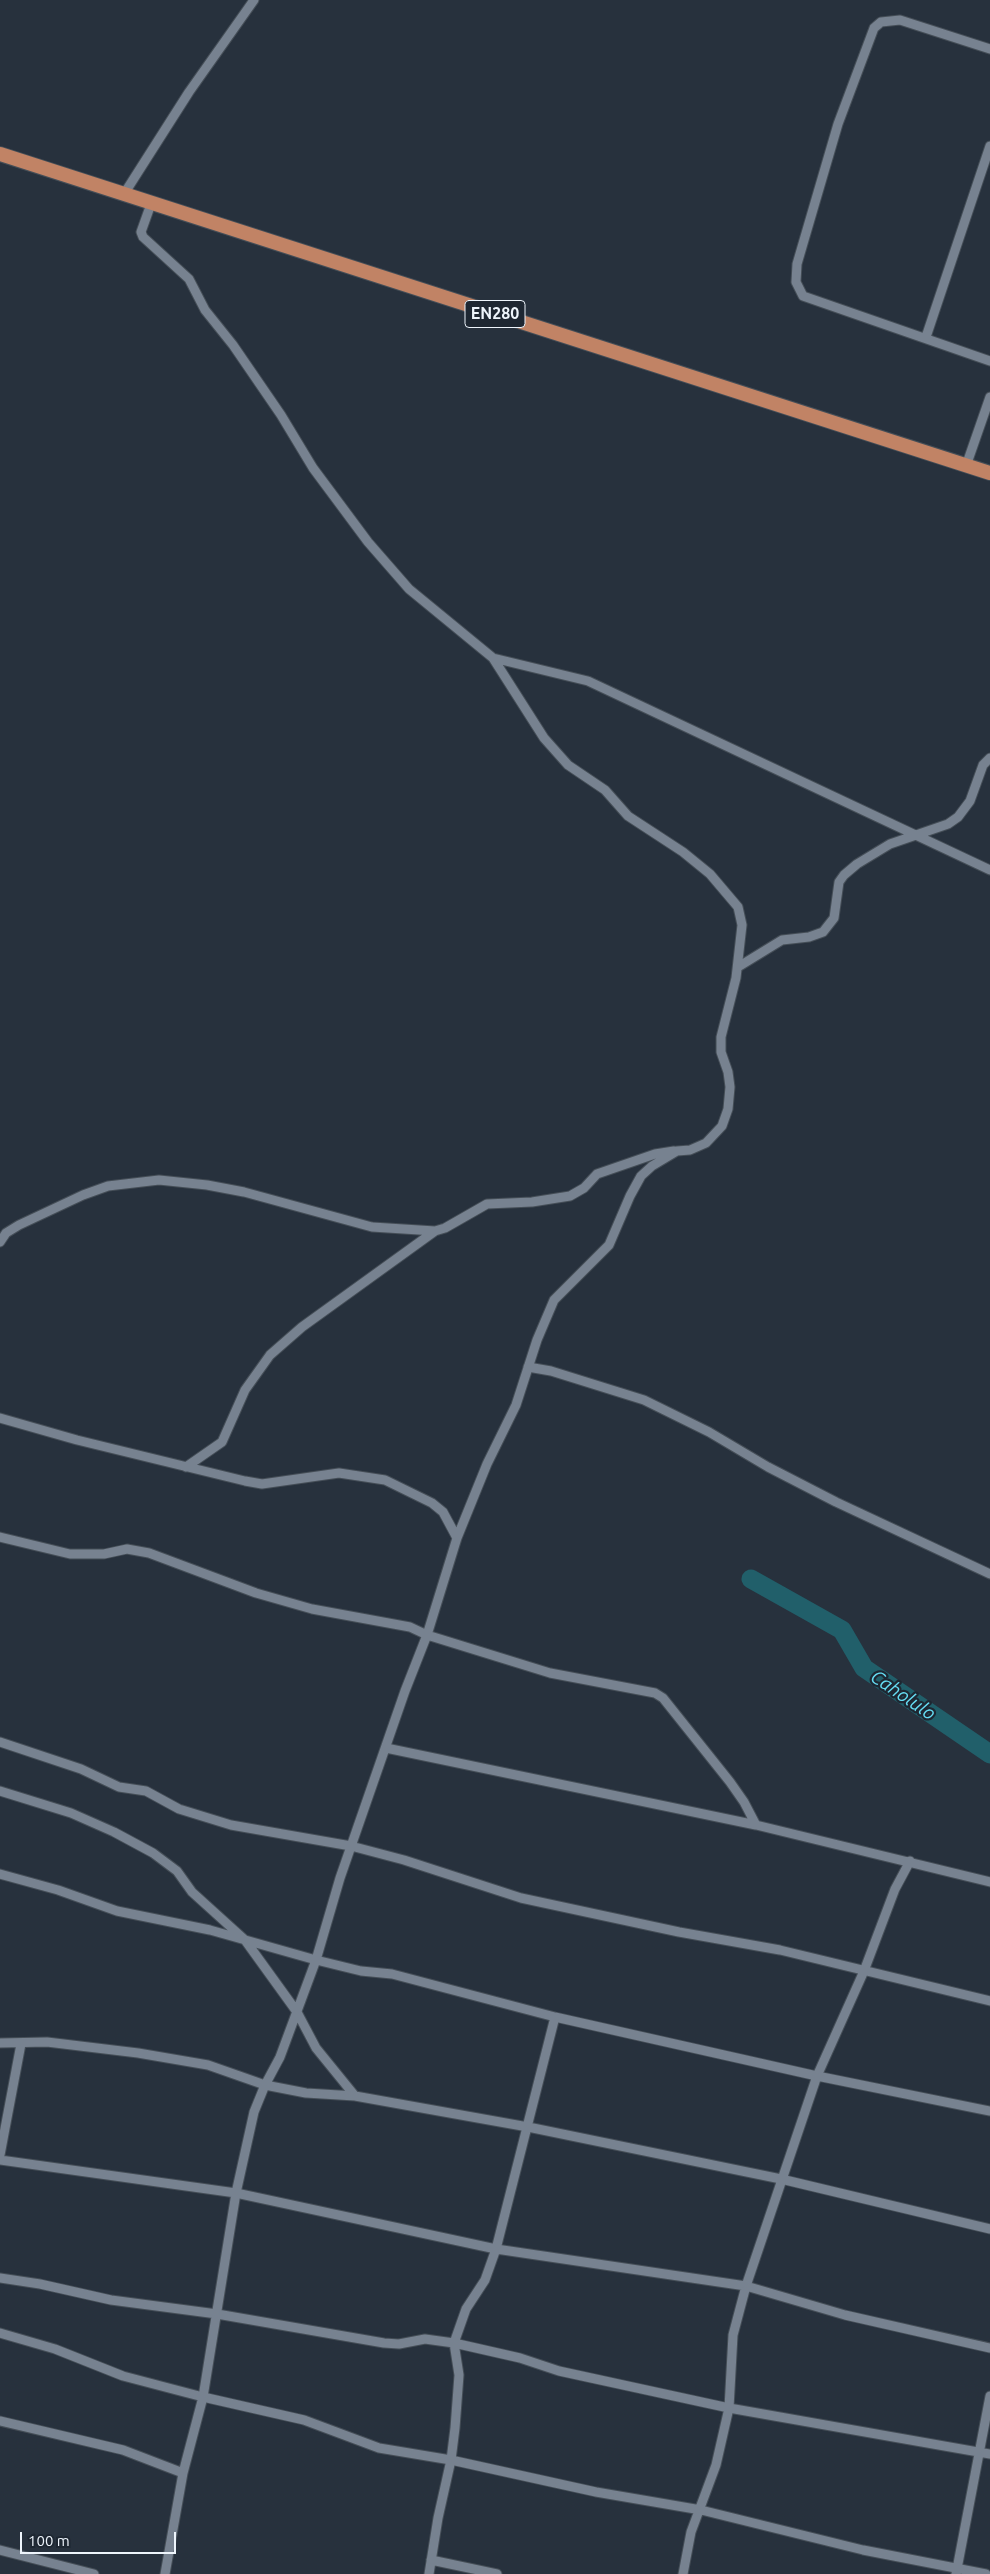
<!DOCTYPE html>
<style>
body{margin:0}
#map{position:relative;width:990px;height:2574px;overflow:hidden;background:#27313d;font-family:Ubuntu,sans-serif}
canvas{display:block}
.scale{position:absolute;left:20px;top:2532px;width:156px;height:22px;box-sizing:border-box;border:2px solid #eef5fc;border-top:0;padding-left:6px;font-size:15px;line-height:18px;white-space:nowrap;color:#eef5fc;-webkit-text-stroke:4px #1e2732;paint-order:stroke}
</style>
<div id="map">
<canvas width="990" height="2574"></canvas>
<div class="scale">100 m</div>
</div>
<script>
const context = document.querySelector('canvas').getContext('2d');
context.lineJoin = 'round';
const toPath = rows => new Path2D(rows.map(r => 'M' + r).join(''));
function trace(path, color, width, dash) { context.strokeStyle = color; context.lineWidth = width; context.lineCap = dash ? 'butt' : 'round'; context.setLineDash(dash || []); context.stroke(path); }
function drawText(font, color, halo, rows, align = 'center') {
  context.font = font + ' Ubuntu,sans-serif'; context.lineWidth = 4.5; context.setLineDash([]); context.textBaseline = 'middle'; context.strokeStyle = halo; context.fillStyle = color; for (const [text, x, y, turn = 0] of rows) {
    context.save(); context.translate(x, y); context.rotate((+turn || 0) * Math.PI / 180); context.textAlign = isNaN(turn) ? turn : align; if (halo) context.strokeText(text, 0, 0); context.fillText(text, 0, 0); context.restore();
  }
}
trace(toPath([
 [751,1579,842,1630,864,1668,990,1754]
]), '#215f6a', 19);
const minor = toPath([
 [990,49,900,20,881,22,874,28,838,124,797,264,796,282,803,296,990,361],
 [124,194,189,92,254,0],
 [926,337,990,146],
 [966,466,990,397],
 [493,658,588,681,990,870],
 [738,967,782,940,809,937,823,932,834,918,839,882,844,875,857,864,890,844,948,824,958,817,970,801,983,765,990,758],
 [0,1242,6,1233,19,1225,83,1195,108,1186,159,1180,207,1185,244,1192,372,1227,435,1231,445,1228,487,1204,532,1202,570,1196,584,1188,597,1174,655,1154,674,1151],
 [528,1367,551,1371,644,1400,709,1432,768,1467,836,1502,990,1574],
 [0,1418,77,1440,245,1481,262,1484,339,1473,385,1480,432,1503,443,1512,457,1538],
 [186,1467,222,1442,245,1390,270,1355,302,1327,435,1231],
 [0,1537,70,1554,104,1554,127,1549,149,1553,256,1593,312,1609,410,1627,427,1635,550,1673,655,1693,663,1698,730,1782,744,1802,756,1825],
 [0,1742,81,1769,119,1787,146,1791,179,1809,231,1825,351,1846,404,1860,521,1898,679,1932,780,1950,990,2001],
 [386,1748,756,1825,990,1882],
 [0,1791,71,1813,114,1832,153,1853,177,1871,192,1892,245,1940,297,2012,316,2048,355,2096],
 [0,1874,58,1890,117,1911,210,1930,316,1960,361,1971,392,1974,555,2017,817,2076,990,2111],
 [0,2043,47,2042,138,2053,208,2065,265,2085,306,2093,355,2096,528,2127,781,2179,990,2229],
 [0,2155,21,2044],
 [0,2160,236,2193,496,2249,555,2017],
 [0,2278,40,2284,111,2300,217,2314,384,2343,399,2344,425,2339,454,2343,520,2358,559,2371,729,2408,990,2454],
 [0,2333,55,2349,123,2376,203,2397,236,2193,254,2112,265,2085,280,2057,316,1960,340,1878,405,1691,427,1635,457,1538,487,1464,516,1405,537,1340,554,1300,609,1245,630,1196,641,1176,652,1166,677,1151,690,1150,706,1143,722,1126,728,1109,730,1087,728,1072,721,1052,721,1037,736,978,742,925,738,907,710,874,683,852,628,816,605,790,568,765,544,738,493,658,409,589,368,542,313,468,281,415,233,345,205,310,189,279,143,237,141,232,151,204],
 [0,2421,123,2450,183,2473],
 [0,2550,94,2574],
 [431,2560,497,2574],
 [165,2574,183,2473,203,2397,304,2420,379,2448,451,2460,596,2492,701,2510,863,2550,986,2574],
 [429,2574,438,2518,451,2460,455,2428,459,2375,454,2343,466,2309,485,2280,496,2249,746,2286,817,2076,864,1971,895,1889,910,1861],
 [683,2574,691,2532,716,2465,729,2408,733,2335,746,2286,845,2315,990,2348],
 [956,2574,990,2396]
]);
const primary = toPath([
 [0,154,990,473]
]);
trace(minor, '#454e57', 11);
trace(primary, '#454e57', 16);
trace(minor, '#778290', 9);
trace(primary, '#c18365', 14);
for (const [x, y, w] of [
 [495,314,60]
]) { const box = new Path2D(); box.roundRect(x - w / 2, y - 13.5, w, 27, 4); context.fillStyle = '#1e2732'; context.fill(box); trace(box, '#eef5fc', 1); }
drawText('bold 16px', '#eef5fc', null, [
 ["EN280",495,314]
]);
drawText('italic 19px', '#65dcf2', '#1e2732', [
 ["Caholulo",903,1695,34]
]);
</script>
